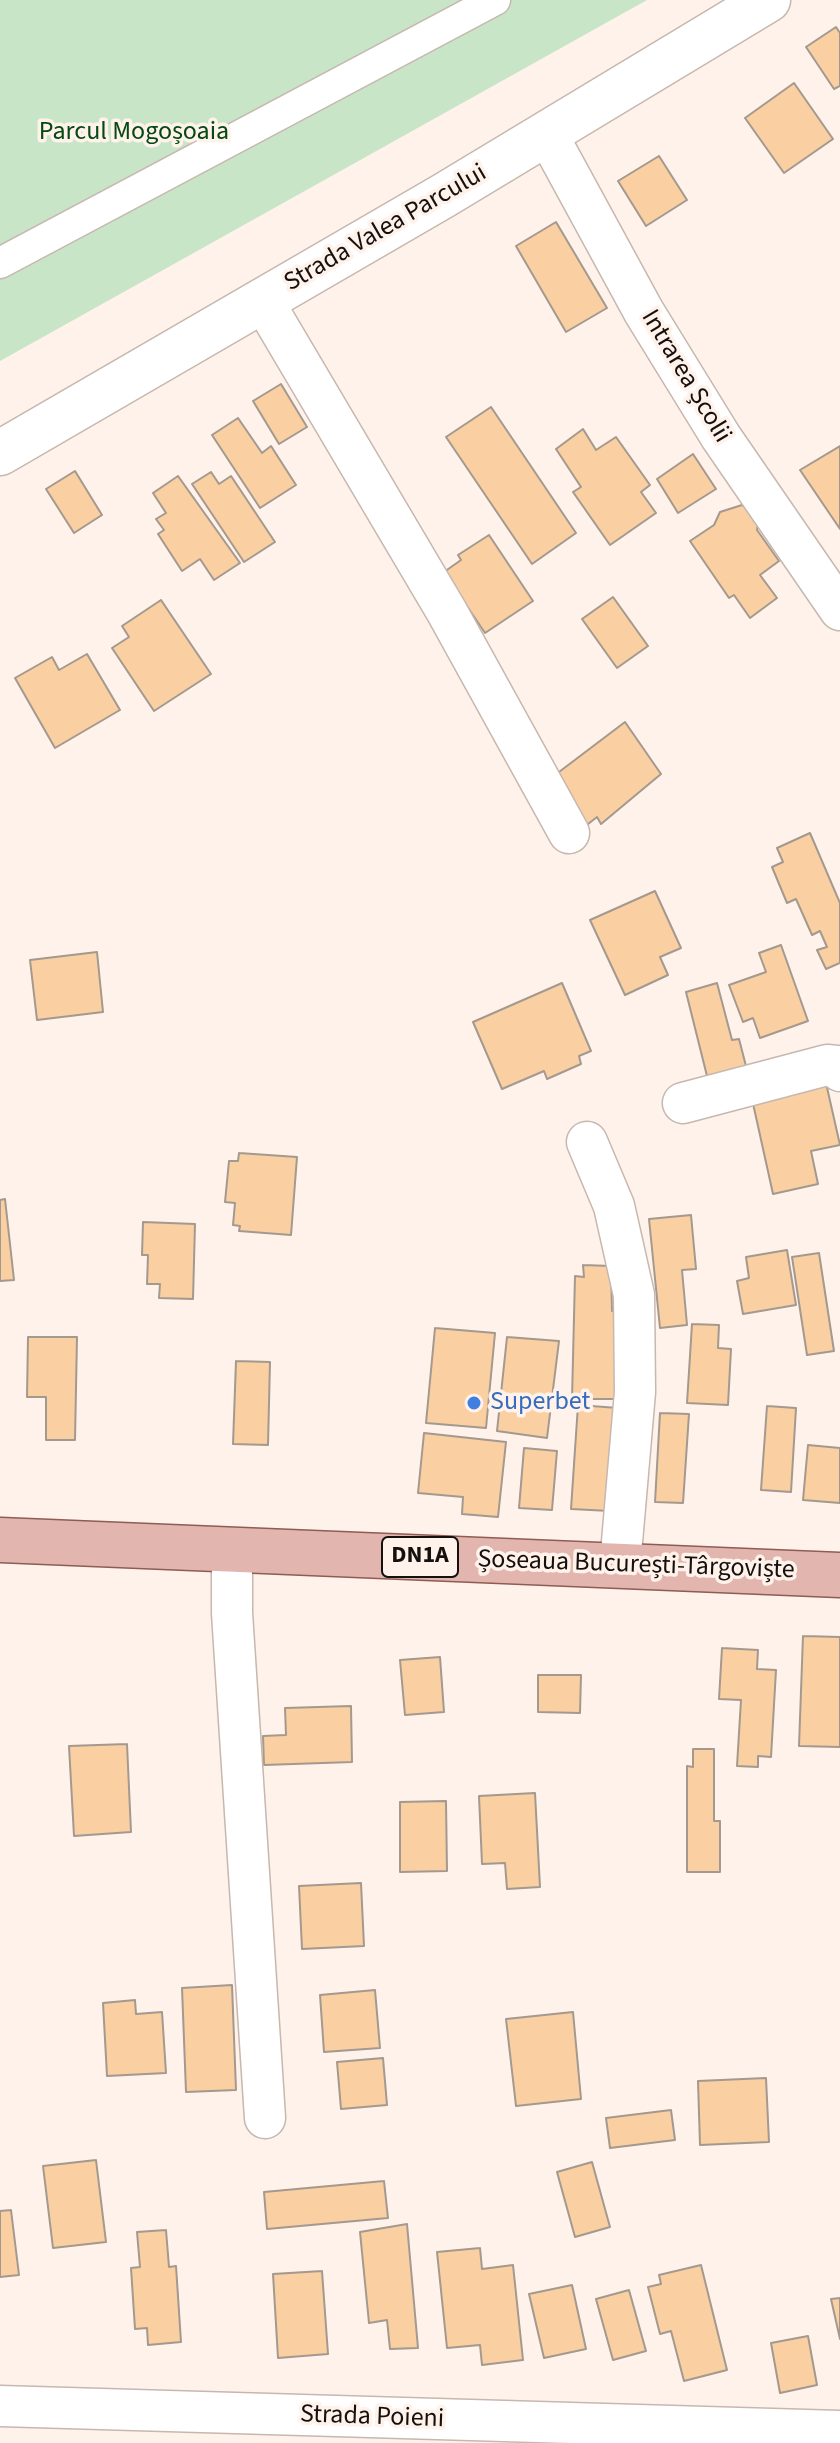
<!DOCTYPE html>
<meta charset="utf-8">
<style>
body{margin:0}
canvas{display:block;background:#fef2ea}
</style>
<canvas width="840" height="2443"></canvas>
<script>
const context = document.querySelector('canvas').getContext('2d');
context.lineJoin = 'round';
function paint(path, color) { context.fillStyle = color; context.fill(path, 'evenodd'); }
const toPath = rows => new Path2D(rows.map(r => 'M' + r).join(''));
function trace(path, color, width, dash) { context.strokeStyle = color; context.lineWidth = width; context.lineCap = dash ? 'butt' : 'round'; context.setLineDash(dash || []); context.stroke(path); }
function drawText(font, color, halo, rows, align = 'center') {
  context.font = font + ' "Source Sans 3",sans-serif'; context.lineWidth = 7; context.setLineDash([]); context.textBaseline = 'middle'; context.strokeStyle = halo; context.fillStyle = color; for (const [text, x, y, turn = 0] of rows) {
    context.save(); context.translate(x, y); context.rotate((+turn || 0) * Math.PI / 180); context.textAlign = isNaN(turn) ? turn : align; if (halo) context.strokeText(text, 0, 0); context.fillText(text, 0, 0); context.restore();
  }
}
paint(toPath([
 [0,0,647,0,0,361]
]), '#c8e5c8');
const building = toPath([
 [836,27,840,33,840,86,834,89,806,47,836,27],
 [794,83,833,139,784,173,745,118,794,83],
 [659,156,687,200,646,226,618,181,659,156],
 [556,222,607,308,566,332,516,246,556,222],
 [281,384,307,427,279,444,253,401,281,384],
 [491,407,576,533,532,564,446,437,491,407],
 [238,418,262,453,271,446,296,485,260,508,212,435,238,418],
 [583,429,596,450,616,437,650,485,641,492,656,513,610,545,573,492,581,487,556,449,583,429],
 [840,446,840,529,800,470,840,446],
 [693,454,716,489,678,513,657,479,693,454],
 [75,471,102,515,74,533,46,489,75,471],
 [211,472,219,484,231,476,275,542,244,562,192,484,211,472],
 [178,476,240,563,214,580,200,559,182,571,158,534,164,530,156,519,166,513,153,493,178,476],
 [742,505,749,508,758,523,757,530,779,561,760,575,777,598,750,618,734,595,729,598,690,541,714,525,720,512,742,505],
 [489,535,533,601,485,633,444,572,461,560,458,555,489,535],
 [613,597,648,646,617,668,582,619,613,597],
 [161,600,211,674,154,711,112,648,129,637,122,626,161,600],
 [87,654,120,710,55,748,15,678,52,657,59,670,87,654],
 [625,722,661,774,601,824,597,817,583,828,555,775,625,722],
 [810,833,840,903,840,963,826,969,817,950,827,947,820,931,812,935,796,899,787,903,772,867,783,862,777,848,810,833],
 [655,891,681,948,660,957,668,975,625,995,590,920,655,891],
 [781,945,808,1021,760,1038,753,1018,743,1022,729,985,766,972,759,953,781,945],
 [97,952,103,1012,37,1020,30,960,97,952],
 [562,983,591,1051,579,1056,581,1064,547,1079,544,1071,502,1089,473,1022,562,983],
 [717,983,732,1040,739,1039,747,1070,708,1080,686,992,717,983],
 [826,1083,840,1145,811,1151,818,1184,773,1194,752,1099,826,1083],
 [239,1153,297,1157,291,1235,239,1231,240,1226,233,1225,235,1203,225,1202,229,1161,238,1161,239,1153],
 [5,1199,14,1280,0,1281,0,1200,5,1199],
 [691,1215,696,1269,682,1270,687,1325,660,1328,649,1219,691,1215],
 [143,1222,195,1224,193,1299,159,1298,160,1284,147,1284,148,1255,142,1255,143,1222],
 [787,1250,796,1305,743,1314,737,1281,749,1278,746,1257,787,1250],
 [819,1253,834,1351,807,1355,792,1257,819,1253],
 [583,1265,611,1266,612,1311,616,1311,615,1399,572,1399,575,1276,584,1277,583,1265],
 [692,1324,719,1325,718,1348,731,1349,728,1405,687,1403,692,1324],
 [435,1328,495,1333,486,1428,426,1423,435,1328],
 [28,1337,77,1337,75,1440,46,1440,46,1397,27,1397,28,1337],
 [507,1337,559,1341,547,1438,497,1431,507,1337],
 [236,1361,270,1362,268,1445,233,1444,236,1361],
 [578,1405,618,1408,610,1511,571,1509,578,1405],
 [767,1406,796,1408,791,1492,761,1490,767,1406],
 [660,1413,689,1414,683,1503,655,1502,660,1413],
 [424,1433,506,1442,498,1517,462,1514,463,1497,418,1493,424,1433],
 [808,1445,840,1448,840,1503,803,1500,808,1445],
 [524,1448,557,1451,552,1510,519,1508,524,1448],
 [803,1636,840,1637,840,1747,799,1746,803,1636],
 [722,1648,758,1650,757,1669,776,1670,771,1757,758,1756,758,1767,737,1766,741,1700,719,1699,722,1648],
 [440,1657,444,1712,405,1715,400,1660,440,1657],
 [538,1675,581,1675,580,1713,538,1712,538,1675],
 [351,1706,352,1762,264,1765,263,1736,286,1735,285,1708,351,1706],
 [127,1744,131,1832,74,1836,69,1746,127,1744],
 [693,1749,714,1749,714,1821,720,1821,720,1872,687,1872,687,1766,693,1767,693,1749],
 [535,1793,540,1887,507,1889,505,1863,482,1864,479,1796,535,1793],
 [446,1801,447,1871,400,1872,400,1802,446,1801],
 [361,1883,364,1946,302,1949,299,1886,361,1883],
 [232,1985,236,2090,186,2092,182,1988,232,1985],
 [375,1990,380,2048,324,2052,320,1995,375,1990],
 [135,2000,136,2014,162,2012,166,2073,107,2076,103,2003,135,2000],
 [573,2012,581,2099,516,2106,506,2019,573,2012],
 [383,2058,387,2105,341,2109,337,2062,383,2058],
 [766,2078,769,2142,700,2145,698,2081,766,2078],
 [671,2110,675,2140,610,2148,606,2118,671,2110],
 [96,2160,106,2242,53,2248,43,2166,96,2160],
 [592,2162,610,2227,575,2237,557,2172,592,2162],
 [384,2181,388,2218,267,2229,264,2192,384,2181],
 [11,2210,19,2275,0,2277,0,2211,11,2210],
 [407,2224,418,2348,390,2349,387,2320,369,2323,360,2232,407,2224],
 [166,2230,169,2267,176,2266,181,2342,148,2345,147,2328,135,2329,131,2268,140,2267,137,2232,166,2230],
 [480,2248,482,2269,513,2265,523,2360,482,2365,480,2345,447,2348,437,2252,480,2248],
 [701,2265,727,2370,684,2381,671,2331,660,2334,648,2287,661,2284,659,2275,701,2265],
 [322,2271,328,2354,278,2358,273,2274,322,2271],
 [572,2285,586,2349,544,2358,529,2294,572,2285],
 [629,2290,646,2351,613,2360,596,2299,629,2290],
 [840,2298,840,2339,831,2299,840,2298],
 [808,2336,817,2385,780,2393,771,2343,808,2336]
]);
paint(building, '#facfa2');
trace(building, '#a4998e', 2);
const pedestrian = toPath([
 [0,263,495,0]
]);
const minor = toPath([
 [547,134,644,312,721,437,840,610],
 [263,301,447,612,569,833],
 [683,1103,827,1065,837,1066,840,1071],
 [587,1142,614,1206,634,1295,635,1392,620,1565],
 [232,1549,232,1613,265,2118],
 [0,2406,840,2431]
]);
const tertiary = toPath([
 [0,453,443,196,768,0]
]);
const primary = toPath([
 [0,1540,840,1575]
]);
trace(pedestrian, '#c7b8af', 33);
trace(minor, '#c7b8af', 43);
trace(tertiary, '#c7b8af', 47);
trace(primary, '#8e5c53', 47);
trace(pedestrian, '#fff', 30);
trace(minor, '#fff', 40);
trace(tertiary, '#fff', 44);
trace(primary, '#e2b6ae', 44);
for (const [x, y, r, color] of [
 [474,1403,8,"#3f7fe0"]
]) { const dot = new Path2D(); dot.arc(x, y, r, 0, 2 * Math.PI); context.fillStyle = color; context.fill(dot); trace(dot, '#fef2ea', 3); }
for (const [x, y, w] of [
 [420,1557,76]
]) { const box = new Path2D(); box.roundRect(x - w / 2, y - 20, w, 40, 6); context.fillStyle = '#fef2ea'; context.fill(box); trace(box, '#15100d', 2); }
drawText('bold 24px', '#15100d', null, [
 ["DN1A",420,1557]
]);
drawText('26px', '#044912', '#fef2ea', [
 ["Parcul Mogoșoaia",134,133]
]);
drawText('26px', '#15100d', '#fef2ea', [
 ["Strada Valea Parcului",386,229,-30],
 ["Intrarea Școlii",685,377,59],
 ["Șoseaua București-Târgoviște",636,1566,2],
 ["Strada Poieni",372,2418,2]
]);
drawText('26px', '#366cbe', '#fef2ea', [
 ["Superbet",490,1403]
], 'left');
</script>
